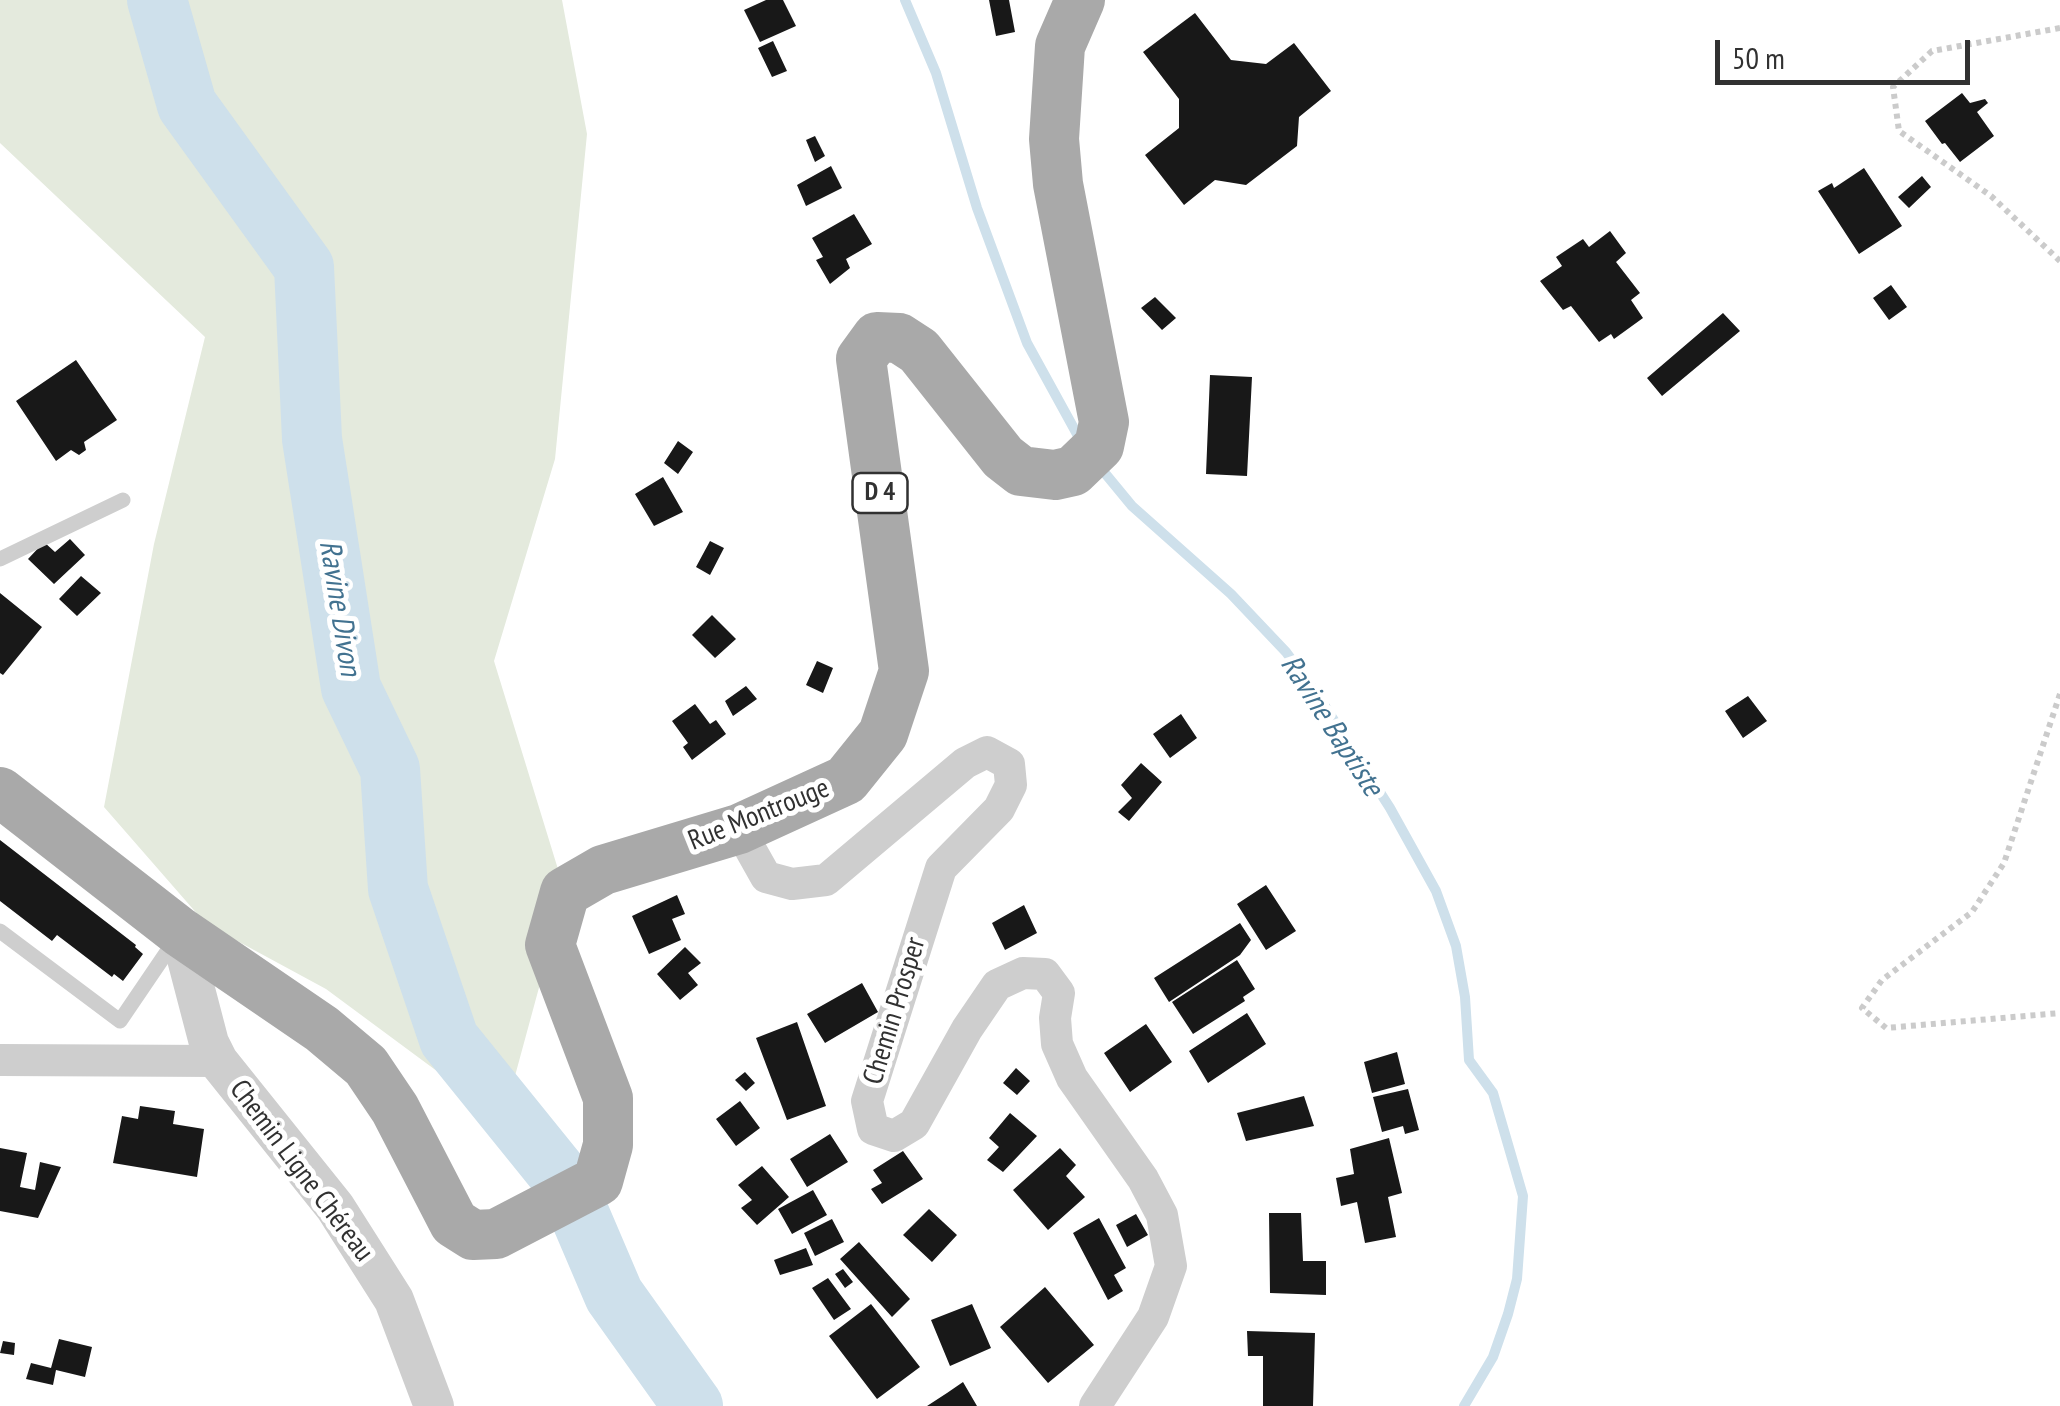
<!DOCTYPE html>
<meta charset="utf-8">
<style>
body{margin:0}
#map{position:relative;width:2060px;height:1406px;overflow:hidden;background:#fff;font-family:"PT Sans Narrow",sans-serif}
canvas{display:block}
.scale{position:absolute;left:1715px;top:40px;width:255px;height:45px;box-sizing:border-box;border:5px solid #313131;border-top:0;padding-left:12px;font-size:30px;line-height:35px;white-space:nowrap;color:#313131;-webkit-text-stroke:8px #fff;paint-order:stroke}
</style>
<div id="map">
<canvas width="2060" height="1406"></canvas>
<div class="scale">50 m</div>
</div>
<script>
const context = document.querySelector('canvas').getContext('2d');
context.lineJoin = 'round';
function paint(path, color) { context.fillStyle = color; context.fill(path, 'evenodd'); }
const toPath = rows => new Path2D(rows.map(r => 'M' + r).join(''));
function trace(path, color, width, dash) { context.strokeStyle = color; context.lineWidth = width; context.lineCap = dash ? 'butt' : 'round'; context.setLineDash(dash || []); context.stroke(path); }
function drawText(font, color, halo, rows, align = 'center') {
  context.font = font + ' "PT Sans Narrow",sans-serif'; context.lineWidth = 10; context.setLineDash([]); context.textBaseline = 'middle'; context.strokeStyle = halo; context.fillStyle = color; for (const [text, x, y, turn = 0] of rows) {
    context.save(); context.translate(x, y); context.rotate((+turn || 0) * Math.PI / 180); context.textAlign = isNaN(turn) ? turn : align; if (halo) context.strokeText(text, 0, 0); context.fillText(text, 0, 0); context.restore();
  }
}
paint(toPath([
 [0,0,562,0,587,134,555,459,494,661,565,892,503,1120,326,989,206,924,104,807,154,544,205,337,0,143]
]), '#e4eadd');
trace(toPath([
 [905,0,936,73,977,208,1027,343,1083,445],
 [1099,466,1132,506,1231,594,1286,652,1319,697,1390,808,1436,891,1456,946,1465,997,1469,1060,1493,1093,1523,1196,1517,1279,1508,1314,1493,1357,1464,1406]
]), '#cee0eb', 10);
trace(toPath([
 [157,0,187,105,304,267,312,439,351,688,390,769,398,889,449,1039,567,1185,614,1295,693,1406]
]), '#cee0eb', 60);
paint(toPath([
 [766,0,783,0,796,26,760,42,744,10],
 [989,0,1009,0,1015,32,996,36],
 [1195,13,1231,60,1266,64,1294,43,1331,91,1299,117,1297,146,1246,185,1215,180,1184,205,1145,155,1179,128,1179,99,1143,52],
 [773,41,787,71,772,77,758,48],
 [1962,93,1970,103,1985,99,1988,103,1977,112,1994,136,1960,162,1945,143,1942,144,1925,121],
 [815,136,825,156,815,162,806,140],
 [831,166,842,188,806,206,797,185],
 [1864,168,1902,226,1859,254,1818,191,1832,183,1834,188],
 [1922,176,1931,187,1909,208,1898,197],
 [854,214,872,244,846,259,850,268,830,284,816,260,823,257,812,238],
 [1610,231,1626,253,1616,262,1640,293,1631,300,1643,318,1614,339,1611,334,1599,342,1571,306,1563,310,1540,281,1562,266,1556,257,1583,239,1589,247],
 [1891,285,1907,307,1889,320,1873,298],
 [1155,297,1176,318,1162,330,1141,308],
 [1723,313,1740,331,1662,396,1647,378],
 [76,360,117,420,84,442,86,450,79,455,71,450,56,461,16,401],
 [1210,375,1252,377,1247,476,1206,474],
 [678,441,693,452,678,474,664,463],
 [663,477,683,512,654,526,635,494],
 [70,539,85,555,54,584,28,559,44,542,55,552],
 [710,541,724,548,710,575,696,567],
 [81,576,101,593,77,616,59,599],
 [0,593,42,627,3,675,0,673],
 [712,615,736,639,715,658,692,635],
 [817,661,833,668,823,693,806,685],
 [746,686,757,699,733,716,725,701],
 [1748,696,1767,721,1743,738,1725,711],
 [695,704,710,724,716,720,726,734,692,760,683,747,688,743,672,721],
 [1181,714,1197,738,1170,758,1153,734],
 [1141,763,1162,782,1129,821,1118,812,1132,798,1121,785],
 [0,840,136,945,135,947,143,954,123,981,114,974,112,977,57,935,52,941,0,901],
 [1266,885,1296,931,1266,950,1237,904],
 [677,895,685,914,672,919,681,940,649,954,632,916],
 [1024,905,1037,933,1005,950,992,923],
 [1240,923,1251,940,1240,955,1169,1002,1154,978],
 [685,947,701,963,688,973,698,985,680,1000,657,974],
 [1237,960,1255,989,1243,997,1245,1001,1193,1034,1172,1002],
 [862,983,878,1012,825,1043,807,1014],
 [1247,1013,1266,1044,1208,1083,1189,1051],
 [797,1022,826,1106,787,1120,756,1038],
 [1146,1024,1172,1062,1130,1092,1104,1053],
 [1397,1052,1405,1084,1372,1093,1364,1062],
 [1016,1068,1030,1081,1017,1095,1003,1083],
 [745,1072,755,1083,746,1091,735,1080],
 [1408,1089,1419,1130,1405,1134,1403,1126,1382,1132,1373,1097],
 [1304,1096,1314,1126,1246,1141,1237,1113],
 [740,1101,760,1128,736,1146,716,1119],
 [140,1106,175,1111,173,1124,204,1129,197,1177,113,1163,122,1116,138,1119],
 [1010,1113,1037,1136,1003,1172,987,1160,999,1147,989,1138],
 [830,1134,848,1162,807,1187,790,1159],
 [1389,1138,1402,1193,1388,1197,1396,1237,1365,1243,1357,1202,1341,1206,1336,1178,1354,1174,1350,1149],
 [0,1148,27,1153,20,1187,35,1190,40,1162,61,1167,38,1218,0,1211],
 [1060,1148,1076,1165,1066,1176,1085,1197,1048,1230,1013,1190],
 [903,1151,923,1179,882,1204,871,1189,882,1183,873,1170],
 [762,1166,789,1197,757,1225,741,1208,752,1200,738,1185],
 [813,1190,827,1215,792,1234,778,1209],
 [929,1209,957,1235,932,1262,903,1235],
 [1269,1213,1301,1213,1303,1261,1326,1261,1326,1295,1270,1293],
 [1136,1214,1148,1235,1127,1247,1116,1225],
 [1099,1218,1126,1268,1114,1275,1123,1291,1108,1300,1073,1233],
 [832,1219,844,1242,815,1256,804,1233],
 [859,1242,910,1299,892,1317,840,1259],
 [806,1248,813,1265,780,1275,774,1260],
 [843,1269,853,1282,845,1288,835,1274],
 [828,1278,851,1309,834,1320,812,1288],
 [1045,1287,1094,1345,1048,1383,1000,1327],
 [871,1304,920,1367,877,1399,829,1336],
 [972,1304,991,1348,950,1366,931,1320],
 [1247,1331,1315,1333,1313,1406,1263,1406,1263,1356,1248,1356],
 [59,1339,92,1347,85,1377,56,1370,53,1385,26,1379,31,1363,51,1368],
 [3,1341,15,1343,14,1355,0,1353],
 [963,1382,977,1406,927,1406,947,1393]
]), '#181818');
trace(toPath([
 [2060,28,1932,51,1893,87,1899,131,1991,196,2060,261],
 [2060,694,2004,863,1972,912,1882,980,1862,1008,1886,1028,2060,1013]
]), '#cbcbcb', 6, [5, 5]);
trace(toPath([
 [0,559,123,500],
 [0,931,120,1021,175,940]
]), '#cecece', 15);
trace(toPath([
 [739,829,766,877,792,884,826,880,965,763,987,752,1009,764,1011,785,999,809,941,868,867,1101,873,1129,894,1136,914,1124,967,1029,997,985,1023,973,1045,974,1059,993,1055,1018,1057,1044,1072,1078,1143,1179,1162,1215,1171,1266,1153,1317,1095,1406],
 [0,1060,218,1061]
]), '#cecece', 32);
trace(toPath([
 [180,932,209,1043,218,1061,335,1207,394,1300,434,1406]
]), '#cecece', 40);
trace(toPath([
 [0,792,180,932,322,1029,366,1066,395,1109,454,1223,473,1235,496,1234,598,1181,608,1145,608,1098,550,945,565,892,603,870,739,829,846,780,883,734,904,671,861,359,877,337,899,338,919,351,1003,457,1021,471,1055,475,1073,471,1099,446,1104,422,1058,184,1054,139,1060,46,1080,0]
]), '#a9a9a9', 50);
for (const [x, y, w] of [
 [880,493,55]
]) { const box = new Path2D(); box.roundRect(x - w / 2, y - 20, w, 40, 8); context.fillStyle = '#fff'; context.fill(box); trace(box, '#313131', 2.5); }
drawText('bold 25px', '#313131', null, [
 ["D 4",880,493]
]);
drawText('28px', '#313131', '#fff', [
 ["Rue Montrouge",759,815,-22],
 ["Chemin Prosper",895,1011,-73],
 ["Chemin Ligne Chéreau",301,1171,53]
]);
drawText('italic 30px', '#427290', '#fff', [
 ["Ravine Divon",339,608,81],
 ["Ravine Baptiste",1331,726,57]
]);
</script>
